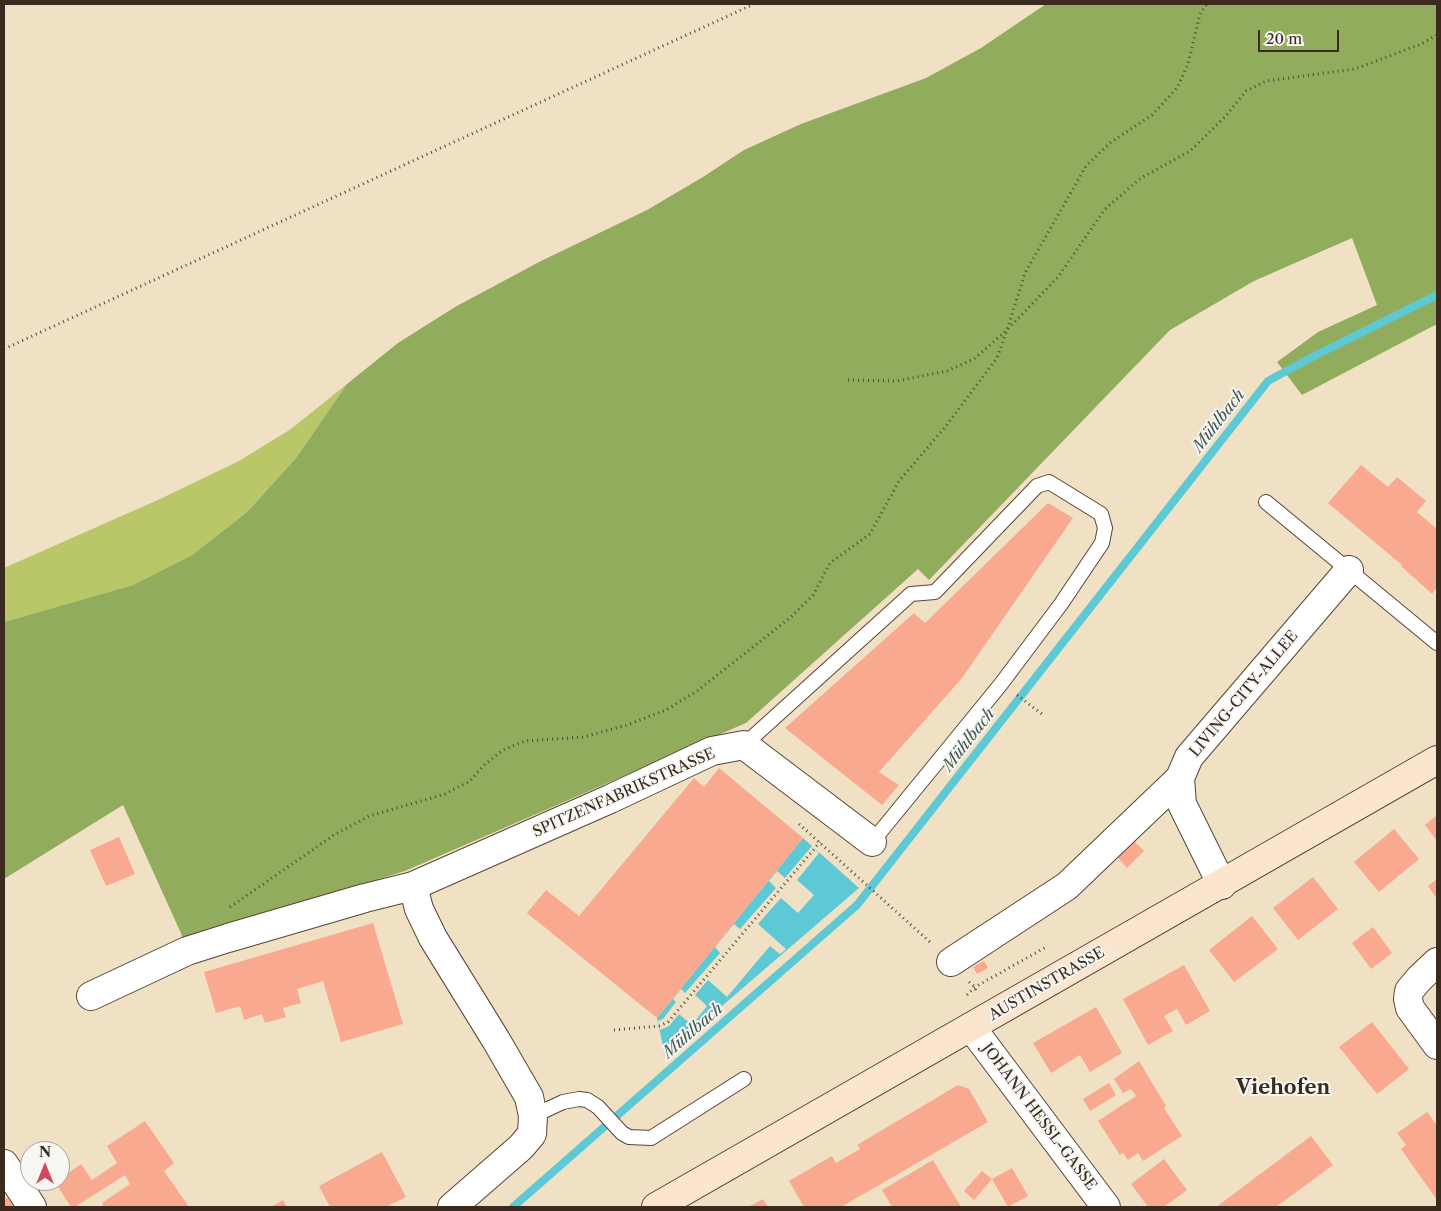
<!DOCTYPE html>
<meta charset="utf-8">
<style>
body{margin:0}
#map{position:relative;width:1441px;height:1211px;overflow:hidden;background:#f0e1c5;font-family:"Libre Caslon Text",serif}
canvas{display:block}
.frame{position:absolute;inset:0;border:5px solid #3b2a1e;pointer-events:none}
.north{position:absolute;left:20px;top:1141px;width:50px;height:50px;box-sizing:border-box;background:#f6f6f2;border:1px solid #aba49d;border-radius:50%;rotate:0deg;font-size:14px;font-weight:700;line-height:20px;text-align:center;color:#3b2a1e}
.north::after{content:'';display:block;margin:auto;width:18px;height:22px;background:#d1495b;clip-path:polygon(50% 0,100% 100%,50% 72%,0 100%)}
.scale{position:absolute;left:1258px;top:30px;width:81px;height:22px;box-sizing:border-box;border:2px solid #3b2a1e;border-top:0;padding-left:6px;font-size:15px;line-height:18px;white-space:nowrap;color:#3b2a1e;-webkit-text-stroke:4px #f6f6f2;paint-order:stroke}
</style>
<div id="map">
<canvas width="1441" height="1211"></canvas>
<div class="frame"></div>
<div class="north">N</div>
<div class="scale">20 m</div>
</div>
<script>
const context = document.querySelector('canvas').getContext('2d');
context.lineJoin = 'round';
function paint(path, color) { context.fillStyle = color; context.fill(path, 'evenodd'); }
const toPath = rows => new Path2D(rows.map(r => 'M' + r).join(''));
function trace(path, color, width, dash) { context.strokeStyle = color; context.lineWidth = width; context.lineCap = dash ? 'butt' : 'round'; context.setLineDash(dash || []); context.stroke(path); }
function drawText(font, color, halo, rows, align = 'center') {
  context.font = font + ' "Libre Caslon Text",serif'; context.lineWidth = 4; context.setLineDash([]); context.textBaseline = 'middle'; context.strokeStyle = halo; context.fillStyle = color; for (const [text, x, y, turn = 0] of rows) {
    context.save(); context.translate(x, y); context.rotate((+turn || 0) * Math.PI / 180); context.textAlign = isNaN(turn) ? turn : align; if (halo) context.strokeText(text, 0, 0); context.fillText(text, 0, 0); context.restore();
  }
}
paint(toPath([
 [347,384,296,458,247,512,192,555,133,585,4,622,4,568,160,499,239,461,291,429]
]), '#b9c769');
paint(toPath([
 [1046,4,1437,4,1437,324,1302,395,1277,362,1318,332,1377,305,1352,238,1254,281,1170,330,929,580,918,569,746,723,405,871,184,940,123,805,4,879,4,622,133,585,192,555,247,512,296,458,347,384,398,343,455,307,541,261,647,210,703,177,744,150,801,124,926,78,981,48]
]), '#92ac5d');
paint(toPath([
 [803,838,859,888,665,1055,657,1018]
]), '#5dc9d5');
paint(toPath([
 [812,846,819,853,797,880,814,895,798,913,781,898,758,924,786,949,780,954,770,946,727,997,708,980,695,995,707,1006,692,1025,679,1014,669,1026,660,1030,658,1021,663,1019,676,1002,673,999,681,989,685,993,720,953,715,947,734,924,740,929,776,888,769,881,777,871,785,878]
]), '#f0e1c5');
trace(toPath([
 [513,1207,857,905,1268,381,1316,355,1437,295]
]), '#5dc9d5', 8);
paint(toPath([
 [1361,465,1388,487,1397,477,1426,501,1417,512,1437,529,1437,587,1432,594,1401,566,1402,565,1328,503],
 [1048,503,1073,518,962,678,879,772,899,785,882,805,785,728,914,613,925,623],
 [719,768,803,838,657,1018,527,913,546,890,579,916,694,778,704,787],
 [1437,815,1437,841,1425,825],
 [1394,829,1419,859,1379,892,1354,862],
 [119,837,135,874,106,886,90,850],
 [1133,840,1144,851,1127,868,1116,856],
 [1313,877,1338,909,1298,940,1273,908],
 [1437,879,1437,899,1428,886],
 [1252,916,1278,949,1234,982,1209,950],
 [373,923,403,1024,341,1042,323,981,297,989,301,1003,283,1008,286,1017,265,1023,262,1014,244,1020,240,1006,216,1013,204,972],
 [1373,927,1392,953,1371,969,1352,943],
 [984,961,988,968,977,974,973,967],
 [1184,965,1210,1011,1186,1025,1177,1009,1164,1016,1173,1031,1148,1045,1123,999],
 [1096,1007,1122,1053,1090,1072,1080,1055,1051,1073,1033,1043],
 [1372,1022,1409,1069,1377,1094,1339,1047],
 [1139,1061,1166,1106,1164,1108,1182,1136,1143,1161,1138,1153,1128,1160,1123,1153,1120,1155,1098,1121,1136,1096,1131,1089,1123,1093,1114,1079],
 [1109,1083,1116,1095,1090,1111,1083,1099],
 [958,1085,969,1089,988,1122,841,1207,804,1207,789,1181,832,1156,836,1163,860,1149,857,1145],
 [1427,1112,1436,1124,1437,1123,1437,1200,1401,1149,1406,1145,1397,1133],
 [145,1121,174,1163,164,1171,189,1207,104,1207,102,1203,130,1184,125,1175,75,1207,71,1207,55,1182,60,1181,60,1179,81,1164,92,1180,117,1163,107,1146],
 [1311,1136,1333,1165,1276,1207,1216,1207],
 [382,1152,406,1197,386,1207,330,1207,319,1186],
 [1164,1159,1187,1190,1164,1207,1148,1207,1131,1184],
 [933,1160,961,1207,892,1207,882,1190],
 [1012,1168,1028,1196,1008,1207,992,1179],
 [982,1171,992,1179,974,1200,964,1191],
 [11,1196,18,1207,4,1207,4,1200],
 [763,1199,768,1207,748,1207],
 [283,1200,287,1207,271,1207]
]), '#f9a98f');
const lane = toPath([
 [1266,502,1437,643],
 [744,745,911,594,935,592,1037,486,1049,482,1101,514,1105,528,1102,543,1061,604,1001,684,872,842],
 [533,1116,563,1102,579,1099,587,1100,598,1107,622,1133,629,1137,651,1138,744,1079]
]);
const street = toPath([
 [1222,885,1182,804,1180,778,1189,757,1349,570],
 [951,962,1067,886,1180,778],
 [1437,962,1419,979,1409,991,1408,999,1410,1008,1437,1045],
 [91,996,187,951,228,938,365,898,413,886],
 [971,1027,1106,1207],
 [4,1164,32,1207],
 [452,1207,521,1147,532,1134,533,1116,529,1097,496,1040,433,938,419,909,413,886,610,799,712,751,744,745,872,842]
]);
const secondary = toPath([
 [656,1207,1437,760]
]);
trace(lane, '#564537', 16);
trace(street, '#564537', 30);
trace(secondary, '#564537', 30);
trace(toPath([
 [4,349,754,4],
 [848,380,897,381,947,371,974,359,1007,330,1058,277,1105,209,1141,178,1190,151,1225,117,1246,91,1266,81,1355,69,1421,44,1437,35],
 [1017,695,1042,714],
 [799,824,931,943],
 [230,907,334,835,369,816,445,794,470,781,484,765,503,750,525,741,584,737,627,725,666,710,697,691,790,618,813,595,830,563,870,534,899,481,946,426,997,358,1007,330,1025,273,1086,166,1111,142,1152,115,1177,88,1188,64,1200,14,1207,4],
 [969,982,975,987,976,992],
 [967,995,975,987,1048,946],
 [614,1030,659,1026,668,1022,820,842]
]), '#564537', 3, [1, 4]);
trace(lane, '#fff', 14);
trace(street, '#fff', 28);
trace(secondary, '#fbe5cf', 28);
drawText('15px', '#3b2a1e', '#f6f6f2', [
 ["LIVING-CITY-ALLEE",1244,694,-50],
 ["SPITZENFABRIKSTRASSE",624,793,-24],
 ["AUSTINSTRASSE",1047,984,-30],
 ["JOHANN HESSL-GASSE",1039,1117,53]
]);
drawText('italic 16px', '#455a55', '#f6f6f2', [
 ["Mühlbach",1219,421,-52],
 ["Mühlbach",969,740,-52],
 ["Mühlbach",693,1031,-41]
]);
drawText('bold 20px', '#3b2a1e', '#f6f6f2', [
 ["Viehofen",1283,1088]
]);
</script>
